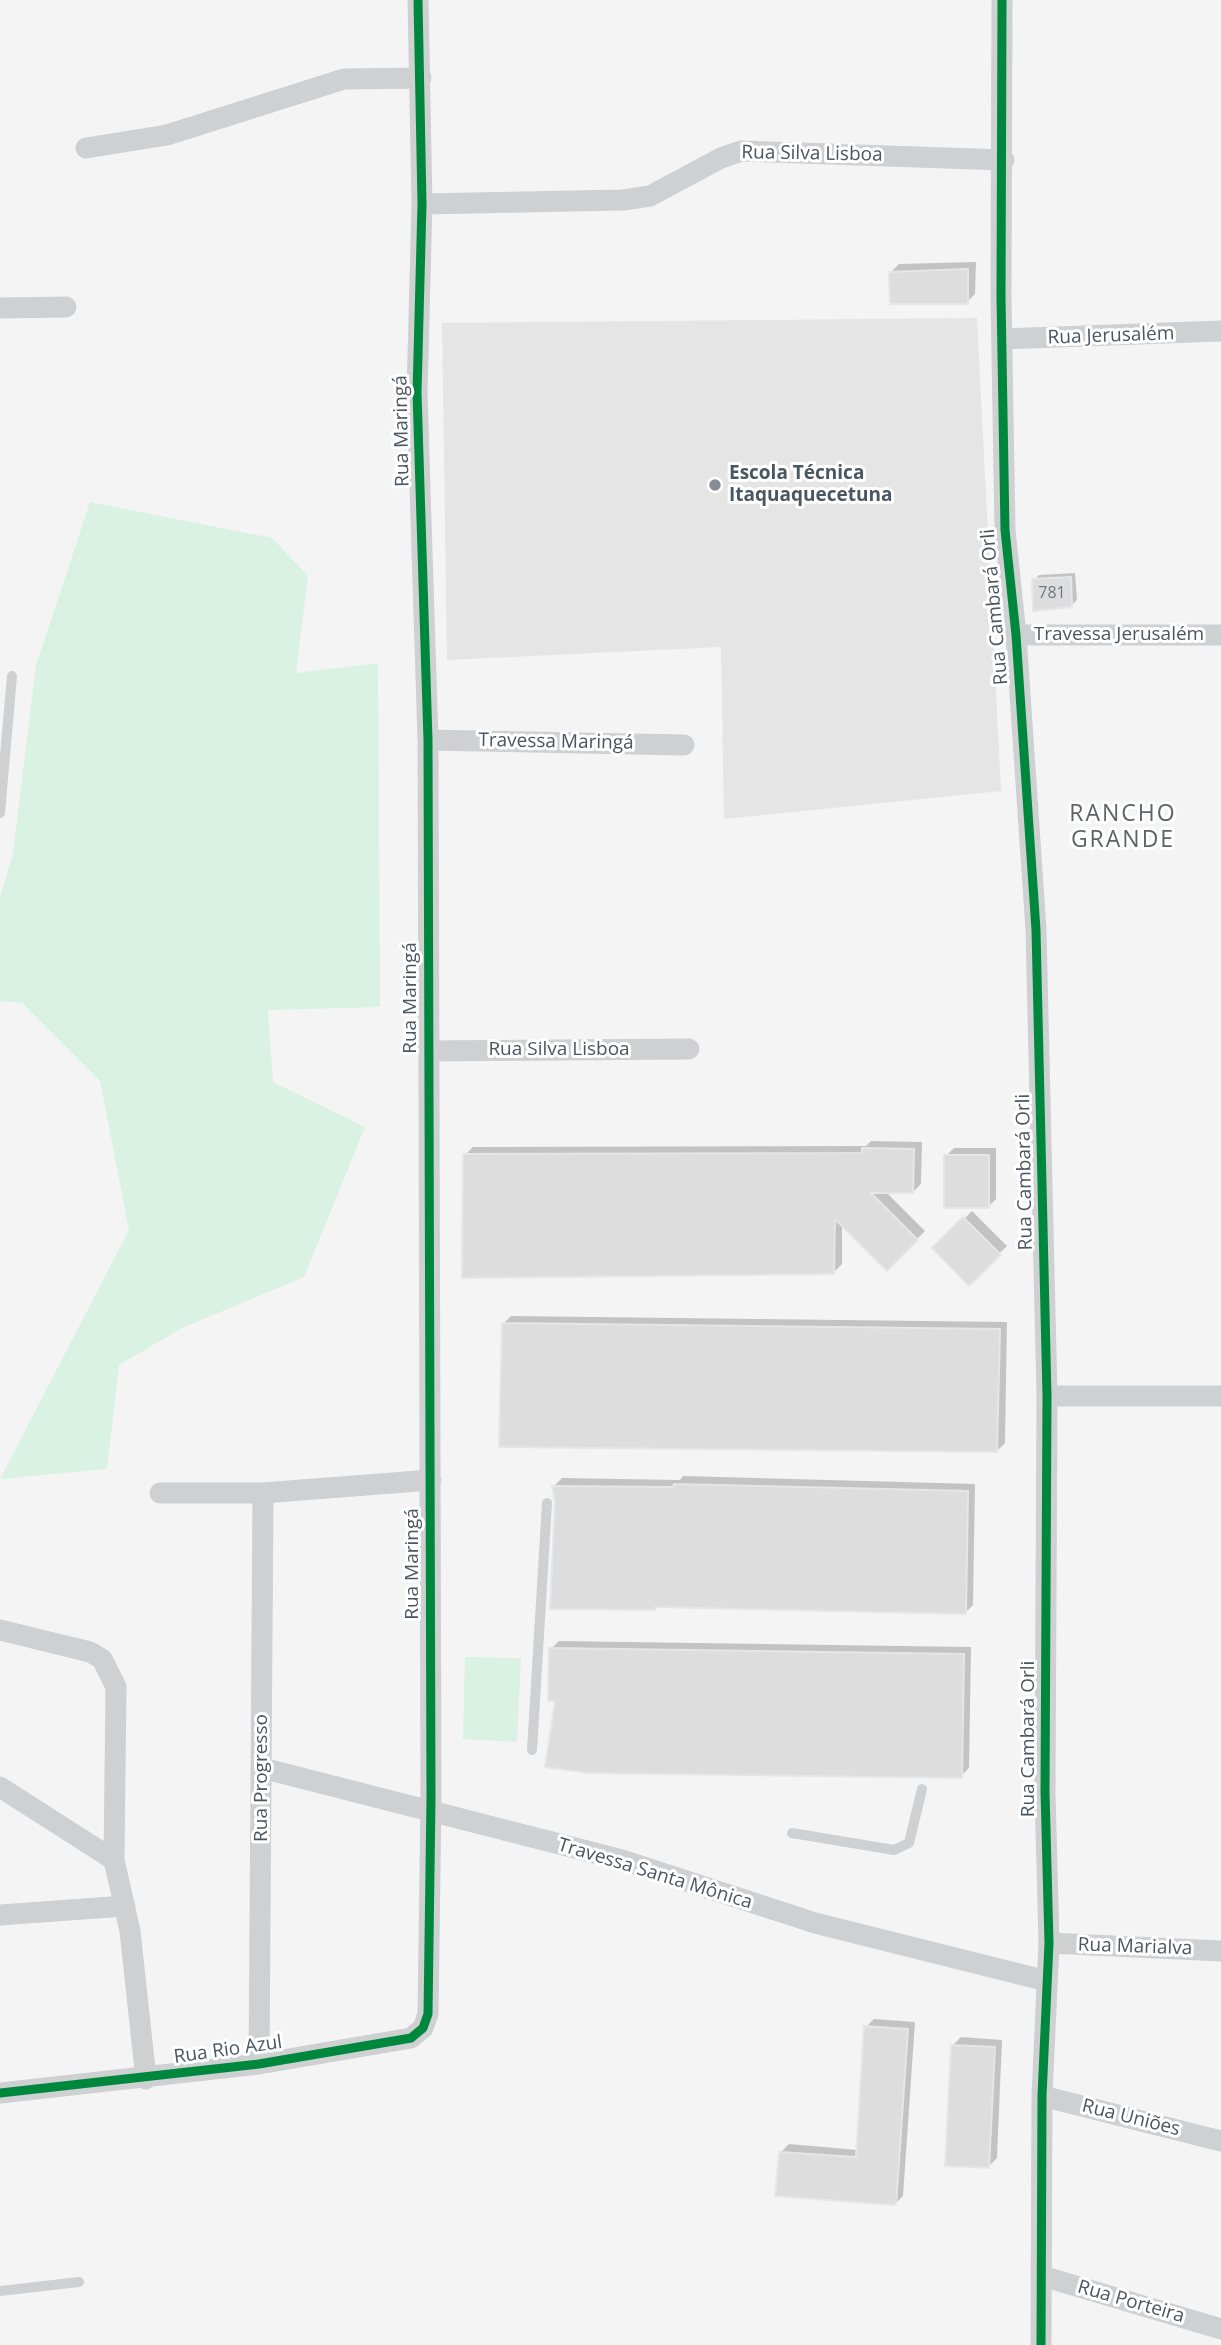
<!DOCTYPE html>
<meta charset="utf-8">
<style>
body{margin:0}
canvas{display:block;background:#f4f4f4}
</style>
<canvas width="1221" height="2345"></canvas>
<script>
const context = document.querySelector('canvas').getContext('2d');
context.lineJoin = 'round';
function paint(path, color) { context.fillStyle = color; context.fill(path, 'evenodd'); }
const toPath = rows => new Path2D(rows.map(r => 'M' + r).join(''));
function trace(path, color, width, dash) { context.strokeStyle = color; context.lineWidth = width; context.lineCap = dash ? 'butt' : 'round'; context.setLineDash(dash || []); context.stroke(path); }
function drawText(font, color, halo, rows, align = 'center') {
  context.font = font + ' "Open Sans",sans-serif'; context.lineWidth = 6; context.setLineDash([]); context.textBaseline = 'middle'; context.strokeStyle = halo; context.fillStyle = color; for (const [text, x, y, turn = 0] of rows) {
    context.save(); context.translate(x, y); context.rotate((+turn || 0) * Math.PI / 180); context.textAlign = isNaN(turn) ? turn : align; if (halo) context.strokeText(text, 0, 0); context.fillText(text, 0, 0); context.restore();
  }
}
paint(toPath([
 [977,318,1001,791,724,819,721,647,447,660,442,323]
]), '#e6e5e6');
paint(toPath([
 [90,502,272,538,308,576,296,673,378,663,380,1007,268,1010,273,1082,365,1127,304,1277,182,1328,119,1365,107,1469,0,1479,129,1230,100,1081,22,1003,0,1001,0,897,13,853,36,665],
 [465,1657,521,1658,517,1742,463,1739]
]), '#d9f2e3');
paint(toPath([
 [976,262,975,294,967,302,891,272,899,264],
 [1075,573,1077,600,1072,605,1034,580,1039,575],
 [871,1141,922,1142,921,1184,913,1192,885,1191,925,1231,887,1269,842,1224,842,1264,834,1272,465,1155,473,1147,866,1146],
 [954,1148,996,1148,996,1199,988,1207,946,1156],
 [972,1211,1007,1246,969,1283,935,1248],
 [511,1316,1007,1322,1005,1443,997,1451,503,1324],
 [683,1476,975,1484,973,1605,965,1613,657,1605,654,1609,557,1503,554,1486,562,1478,680,1480],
 [559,1641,971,1647,969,1768,961,1776,557,1700,551,1649],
 [874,2019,915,2022,903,2196,895,2204,781,2152,789,2144,858,2150,866,2027],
 [961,2037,1002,2040,997,2158,989,2166,953,2045]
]), '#0003');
const building = toPath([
 [968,269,968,304,890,304,889,272,968,269],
 [1071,577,1072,607,1033,611,1032,579,1071,577],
 [862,1148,914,1149,913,1193,871,1193,918,1240,887,1271,835,1219,834,1274,462,1278,463,1154,862,1153,862,1148],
 [944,1155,989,1155,989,1208,944,1208,944,1155],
 [963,1217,1001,1255,969,1286,932,1248,963,1217],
 [502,1323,1000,1329,997,1452,499,1447,502,1323],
 [674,1484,968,1491,966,1614,655,1607,655,1610,550,1609,555,1503,552,1486,673,1487,674,1484],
 [549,1648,964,1654,962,1778,588,1773,545,1767,555,1701,548,1701,549,1648],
 [864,2026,908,2029,896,2205,775,2196,779,2152,856,2157,864,2026],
 [951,2045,995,2047,989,2168,945,2166,951,2045]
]);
paint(building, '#ddddde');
trace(building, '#e5e6e7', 2);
trace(toPath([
 [0,813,12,676],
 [532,1750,547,1503],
 [792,1833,894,1850,909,1843,922,1789],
 [0,2291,79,2282]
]), '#ced0d2', 10);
trace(toPath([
 [1002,0,1001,297,1005,530,1016,635,1036,930,1047,1396,1045,1791,1049,1943,1042,2096,1041,2345],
 [86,148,167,135,344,79,421,78],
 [422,204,623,200,650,196,721,158,741,151,1004,160],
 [0,308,66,307],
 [1002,339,1221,331],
 [1016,635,1221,635],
 [428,740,684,745],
 [429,1051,689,1049],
 [1047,1396,1221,1396],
 [160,1493,263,1493,431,1480],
 [0,1630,90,1652,102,1659,116,1687,114,1860,130,1931,146,2079],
 [262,1768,622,1860,815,1923,1047,1981],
 [0,1787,114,1860],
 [0,1915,125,1906],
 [1049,1943,1221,1951],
 [259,2064,263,1493],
 [0,2093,259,2064,411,2038,423,2028,428,2014,431,1799,428,740,417,393,422,204,418,0],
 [1042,2096,1221,2141],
 [1042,2276,1221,2329]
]), '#ced0d2', 21);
trace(toPath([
 [1002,0,1001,297,1005,530,1016,635,1036,930,1047,1396,1045,1791,1049,1943,1042,2096,1041,2345],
 [0,2093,259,2064,411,2038,423,2028,428,2014,431,1799,428,740,417,393,422,204,418,0]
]), '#00873e', 9);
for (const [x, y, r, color] of [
 [715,485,7,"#868d94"]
]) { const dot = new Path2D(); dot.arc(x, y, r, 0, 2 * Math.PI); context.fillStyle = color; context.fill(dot); trace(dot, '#fff', 2.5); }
drawText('16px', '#707881', null, [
 ["781",1052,593]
]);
drawText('19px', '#4a5661', '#fff', [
 ["Rua Silva Lisboa",812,154,1],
 ["Rua Jerusalém",1111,336,-2],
 ["Rua Maringá",402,431,-91],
 ["Rua Cambará Orli",995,607,-95],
 ["Travessa Jerusalém",1119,635],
 ["Travessa Maringá",556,742,1],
 ["Rua Maringá",411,998,-90],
 ["Rua Silva Lisboa",559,1050],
 ["Rua Cambará Orli",1025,1172,-91],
 ["Rua Maringá",413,1564,-90],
 ["Rua Cambará Orli",1029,1739,-90],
 ["Rua Progresso",262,1778,-90],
 ["Travessa Santa Mônica",655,1874,17],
 ["Rua Marialva",1135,1947,2],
 ["Rua Rio Azul",228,2050,-8],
 ["Rua Uniões",1131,2118,14],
 ["Rua Porteira",1131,2302,16]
]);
drawText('bold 19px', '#4a5661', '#fff', [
 ["Escola Técnica",729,474],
 ["Itaquaquecetuna",729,496]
], 'left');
context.letterSpacing = '2px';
drawText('23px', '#5f6368', '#fff', [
 ["RANCHO",1123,814],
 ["GRANDE",1123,840]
]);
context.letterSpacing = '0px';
</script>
